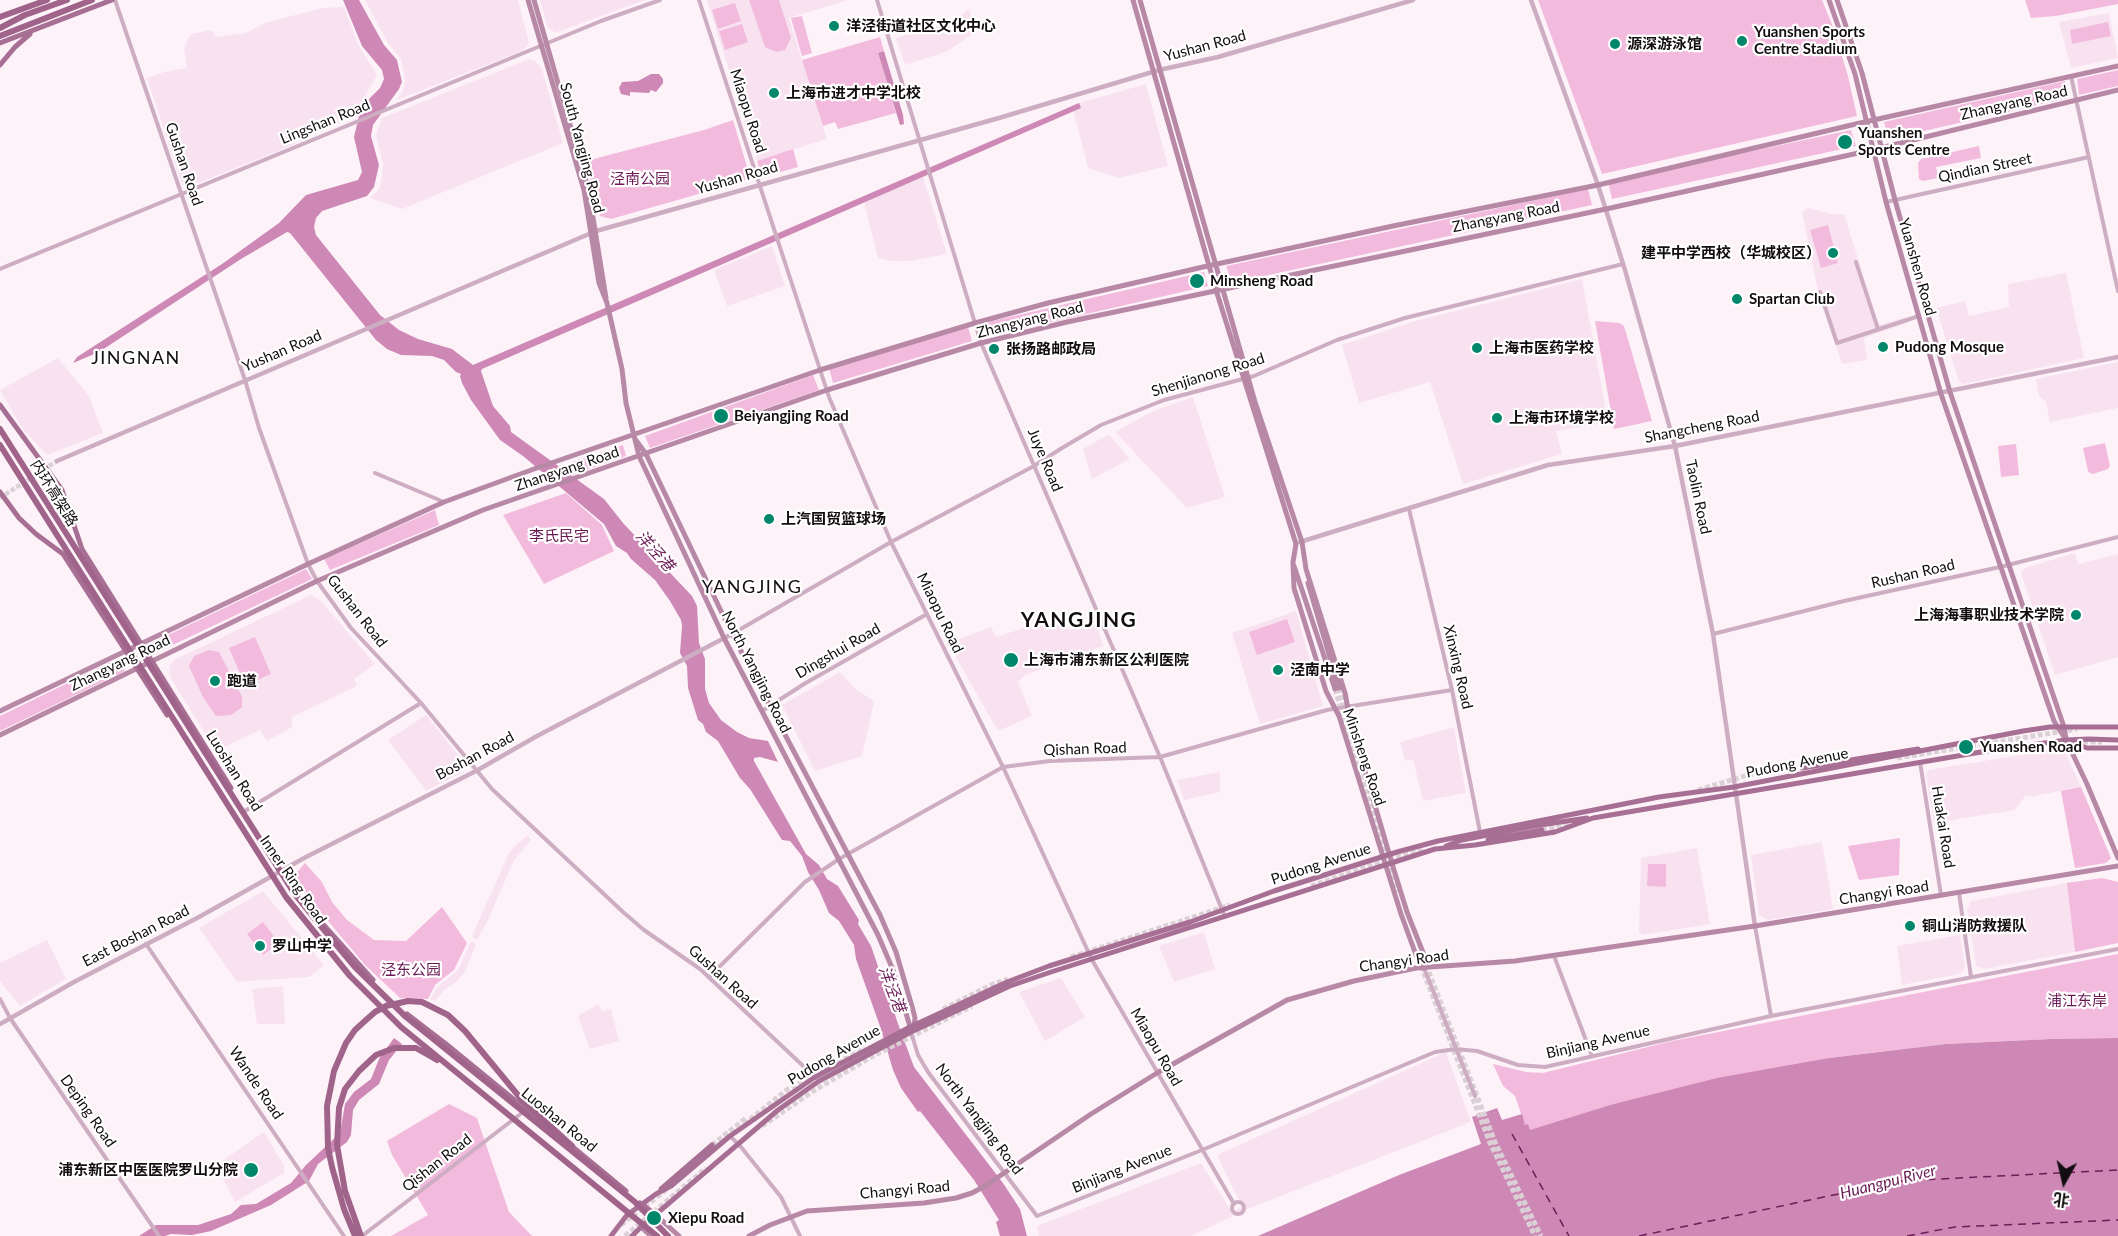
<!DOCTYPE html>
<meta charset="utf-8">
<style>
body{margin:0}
#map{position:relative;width:2118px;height:1236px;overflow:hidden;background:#fef2f9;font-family:Lato,"Noto Sans SC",sans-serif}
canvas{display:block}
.north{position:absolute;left:2034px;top:1152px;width:60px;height:60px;-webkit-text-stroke:4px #fff;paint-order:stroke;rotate:188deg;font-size:16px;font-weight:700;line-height:24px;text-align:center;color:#120d10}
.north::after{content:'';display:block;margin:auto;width:21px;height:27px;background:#120d10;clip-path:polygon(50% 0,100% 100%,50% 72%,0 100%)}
</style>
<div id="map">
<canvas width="2118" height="1236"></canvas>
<div class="north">北</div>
</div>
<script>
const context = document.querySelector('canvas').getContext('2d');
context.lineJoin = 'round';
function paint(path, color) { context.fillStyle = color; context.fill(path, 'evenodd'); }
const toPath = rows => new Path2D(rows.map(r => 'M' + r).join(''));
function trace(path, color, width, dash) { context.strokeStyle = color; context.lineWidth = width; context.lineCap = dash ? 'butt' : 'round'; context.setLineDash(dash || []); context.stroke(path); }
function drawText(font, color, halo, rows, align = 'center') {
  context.font = font + ' Lato,"Noto Sans SC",sans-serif'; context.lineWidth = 4.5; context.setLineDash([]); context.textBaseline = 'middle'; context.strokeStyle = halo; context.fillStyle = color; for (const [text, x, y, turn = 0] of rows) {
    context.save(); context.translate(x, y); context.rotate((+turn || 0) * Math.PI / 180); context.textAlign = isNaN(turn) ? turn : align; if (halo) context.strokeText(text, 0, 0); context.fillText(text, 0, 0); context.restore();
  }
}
paint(toPath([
 [365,0,518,0,529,43,522,51,397,100,403,90,405,81,401,59,388,43],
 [540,0,645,0,555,33,547,26],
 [707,0,848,0,789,18,827,139,757,161],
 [344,7,359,46,377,75,359,106,356,116,301,137,293,145,188,187,182,184,147,78,164,72,187,68,184,47,191,34,212,30,216,37,246,33,265,23,322,8],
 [969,9,975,32,948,51,905,65,896,38,956,20],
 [2109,13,2118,58,2071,68,2059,22],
 [529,59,535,61,542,69,563,143,402,209,370,198,379,189,382,177,383,164,376,135,382,118],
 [1146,84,1168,166,1119,178,1088,168,1072,105],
 [923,177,947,254,911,261,891,261,878,258,864,202],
 [1808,208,1832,214,1844,214,1879,325,1906,317,1908,323,1864,338,1867,360,1842,364,1818,291,1802,212],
 [772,246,785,286,727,306,714,270],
 [2066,273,2084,358,1964,384,1959,382,1936,308,1965,301,1969,316,2009,307,2008,284],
 [1582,279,1608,422,1556,431,1562,454,1463,484,1430,382,1359,403,1342,345,1412,322],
 [58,358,89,396,103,433,47,455,22,428,0,390],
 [2118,362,2118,408,2050,422,2046,402,2039,396,2036,379],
 [1193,397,1225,497,1187,508,1115,432,1153,411],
 [1109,434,1130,459,1092,479,1083,449],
 [2075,553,2078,564,2118,554,2118,657,2055,675,2021,573,2025,568],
 [311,595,321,601,375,664,354,679,357,686,292,717,292,727,267,741,260,730,216,751,170,677,169,667,174,660],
 [1296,611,1323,706,1260,724,1232,633],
 [1062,616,1069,630,1096,624,1103,646,1025,675,1018,682,1032,716,998,731,948,643,991,627,996,637],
 [840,672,854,688,874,701,862,756,815,771,782,705],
 [426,715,463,761,464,769,459,774,426,791,388,740],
 [1454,727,1466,793,1423,801,1413,759,1405,761,1400,742],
 [2058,749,2066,754,2081,787,2029,797,2026,795,2015,810,1934,823,1926,775,1928,770],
 [1220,772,1220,792,1184,800,1177,780],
 [528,835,531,840,514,860,488,920,477,940,472,936,510,851],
 [1822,842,1833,909,1768,920,1759,915,1751,855],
 [1697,848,1710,924,1643,935,1639,932,1641,858],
 [2067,883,2075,952,1984,969,1976,966,1967,910,1971,901],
 [263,891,324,965,309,977,237,982,199,928],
 [1204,932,1215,969,1174,982,1159,946],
 [1960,935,1965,967,1963,971,1959,974,1902,985,1897,946],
 [47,940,66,979,20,1006,0,981,0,963],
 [471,941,476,944,465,972,456,982,443,991,435,1001,430,999,437,987,458,970],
 [1061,978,1085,1017,1045,1041,1019,992],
 [283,986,285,1024,257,1024,252,989],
 [598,1004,602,1011,611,1009,619,1041,590,1049,578,1016],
 [1446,1052,1471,1122,1250,1208,1191,1236,1039,1236,1037,1226,1201,1163,1232,1212,1242,1207,1217,1155],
 [264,1132,284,1166,284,1173,235,1202,216,1165]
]), '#f8e2f0');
paint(toPath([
 [749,0,779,0,791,38,785,50,776,52,765,47],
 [1538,0,1822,0,1833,27,1848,76,1857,116,1602,174],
 [2025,0,2118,0,2118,4,2056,16,2031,18],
 [735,3,741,21,718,29,712,10],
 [802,16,812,53,802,56,791,18],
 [2108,22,2111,36,2072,44,2070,30],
 [742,24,748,42,725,50,719,31],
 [880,37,884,51,878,53,896,113,838,129,835,122,823,126,802,60],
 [2118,70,2118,86,2079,95,2077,79],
 [2065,81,2068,98,1889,139,1884,122],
 [733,120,748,170,748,174,744,181,611,219,600,216,586,161,704,130],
 [1851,130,1856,146,1612,199,1608,182],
 [1979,146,1981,158,1936,167,1938,178,1923,181,1919,179,1918,163,1921,159],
 [793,149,798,167,770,175,760,170,757,161],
 [1588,189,1592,205,1232,283,1226,266],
 [1828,225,1838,263,1821,268,1810,230],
 [1204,272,1208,286,991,336,988,322],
 [1595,321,1619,323,1624,326,1652,421,1614,429],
 [968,327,972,341,833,383,829,368],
 [813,375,819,390,650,448,645,436],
 [2105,443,2110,466,2108,469,2093,474,2090,473,2088,471,2083,448],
 [2016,444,2019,475,2001,477,1998,446],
 [623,445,626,456,572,475,561,466],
 [566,493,602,525,614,551,544,584,503,515],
 [435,510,439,525,330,570,324,559],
 [306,569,312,579,160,651,151,643],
 [1287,619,1295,642,1257,655,1249,632],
 [255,637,271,674,245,685,229,648],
 [209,650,219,652,242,697,242,707,231,715,216,716,203,697,189,666,194,656],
 [117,659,125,671,0,731,0,716],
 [2081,787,2111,858,2106,863,2075,868,2061,791],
 [1900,838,1899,875,1859,880,1848,846],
 [305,863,322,882,332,902,347,920,374,940,406,941,442,907,467,943,454,970,435,985,428,999,400,998,365,965,292,878],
 [1648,864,1666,864,1666,887,1647,886],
 [2102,878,2118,882,2118,943,2075,952,2067,883],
 [263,922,279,943,263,955,247,934],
 [2118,954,2118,1038,2051,1039,1946,1044,1829,1058,1610,1105,1530,1131,1525,1125,1515,1096,1503,1086,1493,1064,1526,1072,1543,1073,1672,1041],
 [449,1104,477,1118,509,1212,532,1236,391,1236,428,1215,392,1155,387,1141]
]), '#f2bbde');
paint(toPath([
 [343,0,359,0,384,45,397,60,402,82,399,89,373,125,371,136,379,165,374,187,367,196,322,211,316,218,314,227,316,235,380,315,399,330,418,339,452,349,473,365,1079,103,1081,108,482,369,481,371,493,406,510,426,511,432,604,499,623,523,692,596,697,606,699,643,705,659,705,689,709,703,721,720,737,732,749,738,768,741,778,762,760,757,754,758,754,761,806,854,819,865,827,879,838,886,859,920,858,924,871,946,880,972,883,974,897,1021,914,1067,1003,1183,1020,1209,1027,1236,1000,1236,996,1222,999,1220,974,1180,920,1111,918,1112,901,1088,893,1070,881,1029,856,959,854,945,839,921,829,913,819,890,808,872,802,856,790,841,782,840,750,789,740,778,718,741,706,732,703,724,698,720,688,688,687,666,680,653,682,626,681,620,670,601,655,580,631,559,627,553,616,546,604,524,523,456,500,440,471,400,462,383,460,376,461,374,456,372,444,360,432,356,401,355,387,349,376,340,290,233,287,232,241,259,99,352,73,363,77,357,222,264,279,223,306,195,358,180,362,172,354,137,359,116,364,104,380,88,384,79,382,70,362,46],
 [884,51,903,115,904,124,900,125,878,53],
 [651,74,659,74,663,79,663,83,656,92,651,90,649,93,630,92,630,96,621,94,619,88,622,82,638,81],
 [394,1038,402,1044,389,1060,379,1084,359,1100,353,1110,351,1135,347,1142,318,1164,309,1181,271,1205,211,1231,192,1235,171,1234,165,1236,139,1236,156,1225,198,1225,231,1214,241,1205,256,1204,291,1183,306,1165,340,1133,345,1104,354,1092,371,1079,379,1059],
 [2118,1038,2118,1236,1258,1236,1399,1175,1481,1144,1472,1117,1497,1108,1502,1120,1522,1114,1525,1125,1528,1124,1530,1130,1610,1105,1717,1078,1829,1058,1946,1044,2051,1039]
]), '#cd88b5');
trace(toPath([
 [1512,1134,1569,1236],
 [1639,1236,1900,1181,2118,1170],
 [1907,1236,1955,1227,2118,1220]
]), '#6d1d57', 1.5, [8, 6]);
trace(toPath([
 [0,498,57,461]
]), '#dbd0d6', 4.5, [4.5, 2]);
trace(toPath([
 [1339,688,1346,709],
 [1335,689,1397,892],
 [1426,965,1495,1142,1541,1236],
 [1421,966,1490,1143,1535,1236]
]), '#dbd0d6', 5, [5, 2.5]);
trace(toPath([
 [2083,742,2102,742],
 [1897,758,2077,729],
 [1698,790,1748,775,1802,768],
 [1542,830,1570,825],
 [1311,886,1396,857,1425,850],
 [1071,957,1230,905],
 [943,1009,991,985,1008,979],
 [744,1124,788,1089,865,1048],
 [762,1126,815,1090,873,1056,972,1006],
 [712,1145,746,1118],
 [621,1225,666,1190],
 [625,1236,706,1168]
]), '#dbd0d6', 5, [5, 2.5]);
trace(toPath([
 [115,0,245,380,259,428,308,564,317,581,351,628,421,703,492,789,623,912,644,930,700,969,816,1078],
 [699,0,829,397,891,542,1003,767,1092,960,1234,1204],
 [877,0,981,343,1160,757,1225,917],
 [2071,76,2118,291],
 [1886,202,2089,157],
 [1856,262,1878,329],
 [0,269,601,21,660,0],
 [1820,292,1837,343,1919,316],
 [375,473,444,502],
 [1409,509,1452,690,1480,832],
 [732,634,891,542,1034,466,1062,448,1101,425,1164,400,1254,376,1337,340,1405,318,1623,264],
 [1713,634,1844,601,2000,567,2118,537],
 [762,711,804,684,927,614],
 [1920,762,1941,895],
 [245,811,421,703],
 [1959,893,1971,977],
 [1755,926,1771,1016],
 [146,944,344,1236],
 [1554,956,1592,1056],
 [1424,968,1475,1096],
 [709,977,805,882,839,859,1003,767,1050,761,1160,757,1327,710,1452,690],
 [0,999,10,1018,159,1236],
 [911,1032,918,1055,928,1072,1037,1216,1202,1150,1435,1052,1456,1049,1477,1051,1518,1065,1545,1067,1771,1016,2118,949],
 [730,1136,741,1147,781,1197,800,1236],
 '1232 1208a6 6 0 1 1 12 0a6 6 0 1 1-12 0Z',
 [362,1236,523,1112]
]), '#cdadc1', 4);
trace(toPath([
 [1531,0,1598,185,1625,270,1675,446,1713,634,1755,926],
 [57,461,596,231,999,118,1159,70,1218,57,1413,0],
 [1300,542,1548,465,1675,446,2118,357],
 [0,1024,74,982,199,917,306,857,476,771,537,736,732,634]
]), '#cdadc1', 4.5);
trace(toPath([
 [528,0,584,190,599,283,607,303,622,369,626,403,639,456,724,638,878,935,893,970,911,1030],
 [534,0,588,187,606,298],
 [1133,0,1216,290,1296,544,1293,562,1294,588,1326,691,1339,716,1401,914,1416,955,1424,968],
 [1140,0,1255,402,1302,542,1306,569,1345,693,1350,720,1393,867,1407,912,1424,955,1424,968],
 [1829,0,1855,74,1886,202,1941,394,2054,721,2066,740,2087,784,2118,858],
 [1837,0,1862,73,1895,200,1950,392,2064,727,2066,739],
 [635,439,646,454,732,634,880,915,896,952,913,1010,915,1018,914,1026],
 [1294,566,1335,689],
 [1308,583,1339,688],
 [0,711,308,564,444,502,534,469,820,370,975,323,1048,303,1203,267,1393,226,1598,185,1860,123,2118,66],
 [0,735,317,581,483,510,827,390,981,343,1067,322,1606,209,1872,150,2118,90],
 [655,1214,679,1236],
 [641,1227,651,1236],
 [749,1236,770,1225,807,1211,924,1203,956,1198,972,1193,985,1186,1091,1114,1157,1073,1287,1000,1354,981,1416,968,1515,961,1755,926,2118,866]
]), '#b789a6', 5);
trace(toPath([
 [0,43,112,0],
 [0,65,15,47,30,34],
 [0,405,62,490,82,549,231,788],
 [0,492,19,518,36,534,63,554,167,715],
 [2067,741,2087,748,2118,748],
 [1802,768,1918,749],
 [1488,840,1542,830],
 [1446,846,1462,840,1534,826,1587,818],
 [321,922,373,980],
 [407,1014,446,1044,545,1125],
 [569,1144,626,1191],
 [661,1189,712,1145],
 [640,1203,655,1214],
 [611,1236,627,1215,656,1194,671,1186,730,1136,815,1077,910,1027,1007,982,1049,966,1190,922,1274,891,1397,852,1438,841,1659,797,1734,787,2023,731,2050,727,2118,727],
 [632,1236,641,1227,778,1110,819,1081,911,1032,1010,986,1051,972,1435,849,1475,845,1555,832,1593,818,1981,752,2066,740,2089,739,2118,740]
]), '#a76f93', 5);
trace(toPath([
 [0,17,47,0],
 [0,28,25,15,67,0],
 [0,36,92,0],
 [0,429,294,893,329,936,355,967,406,1017,635,1202,668,1236],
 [0,445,286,897,350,976,401,1027,657,1236],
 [355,1236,344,1209,332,1167,328,1148,327,1106,334,1071,346,1043,355,1030,366,1020,375,1012,386,1006,408,1001,422,1002,448,1015,465,1031,522,1100,572,1146],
 [361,1236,345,1191,337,1145,339,1108,345,1089,359,1071,376,1055,394,1048,416,1048,437,1060]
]), '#a0648b', 6);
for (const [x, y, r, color] of [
 [834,26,6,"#00866a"],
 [1742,41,6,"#00866a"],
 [1615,44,6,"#00866a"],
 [774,93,6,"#00866a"],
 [1845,142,8,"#00866a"],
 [1833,253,6,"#00866a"],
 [1197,281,8,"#00866a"],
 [1737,299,6,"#00866a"],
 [1883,347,6,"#00866a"],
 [1477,348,6,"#00866a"],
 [994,349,6,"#00866a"],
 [721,416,8,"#00866a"],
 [1497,418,6,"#00866a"],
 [769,519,6,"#00866a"],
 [2076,615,6,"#00866a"],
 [1011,660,8,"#00866a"],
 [1278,670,6,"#00866a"],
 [215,681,6,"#00866a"],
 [1966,747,8,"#00866a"],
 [1910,926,6,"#00866a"],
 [260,946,6,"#00866a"],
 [251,1170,8,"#00866a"],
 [654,1218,8,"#00866a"]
]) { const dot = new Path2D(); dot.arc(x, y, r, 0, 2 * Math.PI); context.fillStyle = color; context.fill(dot); trace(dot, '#fff', 2); }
drawText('bold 15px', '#120d10', '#fff', [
 ["洋泾街道社区文化中心",846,26],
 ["Yuanshen Sports",1754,32],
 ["Centre Stadium",1754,49],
 ["源深游泳馆",1627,44],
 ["上海市进才中学北校",786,93],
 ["Yuanshen",1858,133],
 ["Sports Centre",1858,150],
 ["建平中学西校（华城校区）",1821,253,"right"],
 ["Minsheng Road",1210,281],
 ["Spartan Club",1749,299],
 ["Pudong Mosque",1895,347],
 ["上海市医药学校",1489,348],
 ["张扬路邮政局",1006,349],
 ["Beiyangjing Road",734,416],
 ["上海市环境学校",1509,418],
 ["上汽国贸篮球场",781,519],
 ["上海海事职业技术学院",2064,615,"right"],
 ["上海市浦东新区公利医院",1024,660],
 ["泾南中学",1290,670],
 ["跑道",227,681],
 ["Yuanshen Road",1980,747],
 ["铜山消防救援队",1922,926],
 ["罗山中学",272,946],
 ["浦东新区中医医院罗山分院",238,1170,"right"],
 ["Xiepu Road",668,1218]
], 'left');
drawText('15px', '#120d10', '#fff', [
 ["Yushan Road",1205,46,-15],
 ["Zhangyang Road",2014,103,-13],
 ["Miaopu Road",748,111,72],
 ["Lingshan Road",325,122,-22],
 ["South Yangjing Road",582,148,75],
 ["Gushan Road",184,164,71],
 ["Qindian Street",1985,168,-12],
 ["Yushan Road",737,178,-16],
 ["Zhangyang Road",1506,217,-11],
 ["Yuanshen Road",1917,267,74],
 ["Zhangyang Road",1030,320,-14],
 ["Yushan Road",282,351,-23],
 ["Shenjianong Road",1208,375,-17],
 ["Shangcheng Road",1702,427,-11],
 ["Juye Road",1045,460,67],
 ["Zhangyang Road",567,469,-19],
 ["内环高架路",54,493,58],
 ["Taolin Road",1698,497,78],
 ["Rushan Road",1913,574,-13],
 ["Gushan Road",357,611,52],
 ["Miaopu Road",940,613,64],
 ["Dingshui Road",838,651,-30],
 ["Zhangyang Road",120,663,-26],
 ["Xinxing Road",1458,667,77],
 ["North Yangjing Road",756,672,63],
 ["Qishan Road",1085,749,-2],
 ["Boshan Road",475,756,-28],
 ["Minsheng Road",1364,757,71],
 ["Pudong Avenue",1797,763,-11],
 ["Luoshan Road",234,771,58],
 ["Huakai Road",1943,827,81],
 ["Pudong Avenue",1321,864,-18],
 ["Inner Ring Road",293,880,55],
 ["Changyi Road",1884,893,-9],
 ["East Boshan Road",136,936,-27],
 ["Changyi Road",1404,961,-8],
 ["Gushan Road",723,977,42],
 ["Binjiang Avenue",1598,1042,-13],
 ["Miaopu Road",1156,1047,60],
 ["Pudong Avenue",834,1055,-30],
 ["Wande Road",256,1083,56],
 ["Deping Road",88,1111,55],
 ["North Yangjing Road",979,1119,53],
 ["Luoshan Road",559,1120,39],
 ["Qishan Road",437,1163,-38],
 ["Binjiang Avenue",1122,1169,-22],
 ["Changyi Road",905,1190,-5]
]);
drawText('15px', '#691954', '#fff', [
 ["泾南公园",640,179],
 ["李氏民宅",559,536],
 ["泾东公园",411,970],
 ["浦江东岸",2077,1001]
]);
drawText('italic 16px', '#6d1d57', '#fff', [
 ["洋泾港",655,551,48],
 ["洋泾港",892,989,69],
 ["Huangpu River",1888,1182,-14]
]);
context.letterSpacing = '1.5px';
drawText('18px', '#120d10', '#fff', [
 ["JINGNAN",136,358],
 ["YANGJING",752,587]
]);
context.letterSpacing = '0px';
context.letterSpacing = '1.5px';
drawText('bold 21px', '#120d10', '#fff', [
 ["YANGJING",1079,620]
]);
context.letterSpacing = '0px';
</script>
